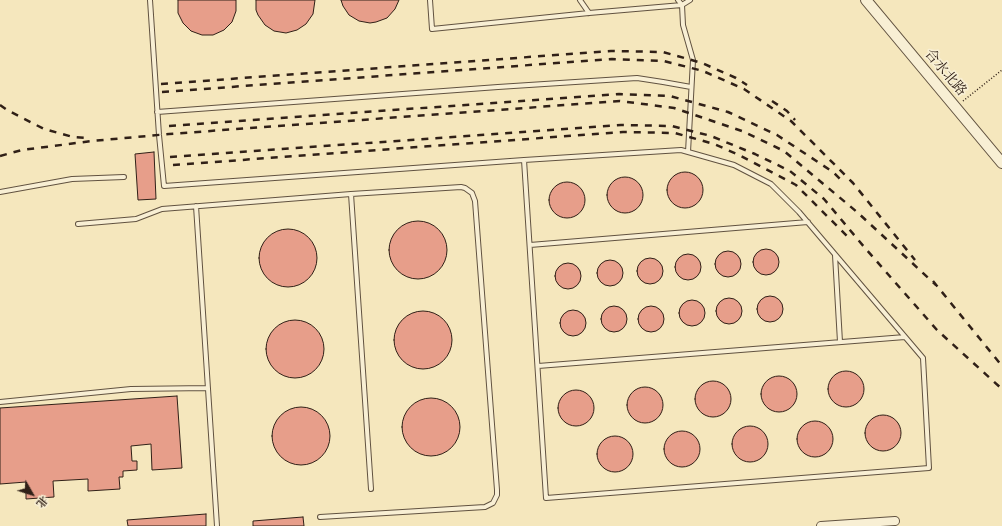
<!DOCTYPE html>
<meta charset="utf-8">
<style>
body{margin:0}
#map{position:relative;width:1002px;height:526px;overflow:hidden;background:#f5e7bd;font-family:"Libre Bodoni","Noto Serif SC",serif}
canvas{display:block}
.north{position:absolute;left:12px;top:474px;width:40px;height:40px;-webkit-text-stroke:3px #f8efd4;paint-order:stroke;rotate:129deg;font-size:11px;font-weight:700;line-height:16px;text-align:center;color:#302017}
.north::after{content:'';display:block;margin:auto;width:14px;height:18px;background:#302017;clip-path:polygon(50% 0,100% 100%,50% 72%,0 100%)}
</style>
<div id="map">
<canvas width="1002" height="526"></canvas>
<div class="north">北</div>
</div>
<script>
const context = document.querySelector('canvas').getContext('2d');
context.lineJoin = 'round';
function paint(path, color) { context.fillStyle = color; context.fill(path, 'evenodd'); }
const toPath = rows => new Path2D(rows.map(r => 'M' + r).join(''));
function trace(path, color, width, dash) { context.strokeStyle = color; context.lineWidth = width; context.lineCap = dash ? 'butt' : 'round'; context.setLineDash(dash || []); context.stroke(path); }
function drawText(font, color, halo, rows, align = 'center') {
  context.font = font + ' "Libre Bodoni","Noto Serif SC",serif'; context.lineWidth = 3.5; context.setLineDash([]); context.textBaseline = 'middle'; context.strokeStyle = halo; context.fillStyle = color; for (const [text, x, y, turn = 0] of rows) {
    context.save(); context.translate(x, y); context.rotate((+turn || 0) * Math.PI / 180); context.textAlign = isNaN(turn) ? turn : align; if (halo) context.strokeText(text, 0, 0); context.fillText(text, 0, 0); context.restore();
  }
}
const building = toPath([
 [178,0,236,0,236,11,232,22,224,30,213,35,202,35,191,31,183,23,178,13,178,0],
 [256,0,315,0,313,14,306,24,297,30,286,33,274,31,265,25,258,15,256,10,256,0],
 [341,0,399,0,395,9,387,18,376,22,370,23,359,21,349,15,343,6,341,0],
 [154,152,156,199,138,200,135,154,154,152],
 '667 190a18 18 0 1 1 36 0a18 18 0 1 1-36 0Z',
 '607 195a18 18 0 1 1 36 0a18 18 0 1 1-36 0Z',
 '549 200a18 18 0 1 1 36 0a18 18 0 1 1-36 0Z',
 '389 250a29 29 0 1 1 58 0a29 29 0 1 1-58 0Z',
 '259 258a29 29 0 1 1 58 0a29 29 0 1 1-58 0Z',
 '753 262a13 13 0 1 1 26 0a13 13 0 1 1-26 0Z',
 '715 264a13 13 0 1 1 26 0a13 13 0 1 1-26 0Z',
 '675 267a13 13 0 1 1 26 0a13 13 0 1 1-26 0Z',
 '637 271a13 13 0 1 1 26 0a13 13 0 1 1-26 0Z',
 '597 273a13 13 0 1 1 26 0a13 13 0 1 1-26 0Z',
 '555 276a13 13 0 1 1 26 0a13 13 0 1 1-26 0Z',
 '757 309a13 13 0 1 1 26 0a13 13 0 1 1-26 0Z',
 '716 311a13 13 0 1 1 26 0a13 13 0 1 1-26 0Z',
 '679 313a13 13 0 1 1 26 0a13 13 0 1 1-26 0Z',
 '601 319a13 13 0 1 1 26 0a13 13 0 1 1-26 0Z',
 '638 319a13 13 0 1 1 26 0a13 13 0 1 1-26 0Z',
 '560 323a13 13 0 1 1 26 0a13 13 0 1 1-26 0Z',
 '394 340a29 29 0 1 1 58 0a29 29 0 1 1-58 0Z',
 '266 349a29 29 0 1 1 58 0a29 29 0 1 1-58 0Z',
 '828 389a18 18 0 1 1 36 0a18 18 0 1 1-36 0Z',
 '761 394a18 18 0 1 1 36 0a18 18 0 1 1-36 0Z',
 '695 399a18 18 0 1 1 36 0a18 18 0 1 1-36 0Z',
 '627 405a18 18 0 1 1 36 0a18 18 0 1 1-36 0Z',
 '558 408a18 18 0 1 1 36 0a18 18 0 1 1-36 0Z',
 [177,396,182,468,152,470,151,444,131,446,132,461,137,461,137,470,123,471,123,477,119,477,120,489,88,491,88,479,53,481,54,497,26,499,26,482,0,484,0,408,177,396],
 '402 427a29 29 0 1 1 58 0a29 29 0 1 1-58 0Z',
 '272 436a29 29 0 1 1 58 0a29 29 0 1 1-58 0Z',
 '865 433a18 18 0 1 1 36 0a18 18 0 1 1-36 0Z',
 '797 439a18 18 0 1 1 36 0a18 18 0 1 1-36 0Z',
 '732 444a18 18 0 1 1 36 0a18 18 0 1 1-36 0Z',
 '664 449a18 18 0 1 1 36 0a18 18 0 1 1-36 0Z',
 '597 454a18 18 0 1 1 36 0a18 18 0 1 1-36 0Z',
 [206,514,206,526,128,526,127,520,206,514],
 [303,517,304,526,253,526,253,521,303,517]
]);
paint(building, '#e79e8a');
trace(building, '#302017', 1);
const service = toPath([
 [150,0,159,135,164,186,524,160,681,150,734,165,771,184,799,212,923,358,929,468,546,498,524,160],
 [430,0,432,29,589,13,682,5,690,0],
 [580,0,589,13],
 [678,0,682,5,683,25,693,60,688,152],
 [157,112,498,87,637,78,663,82,691,87],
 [0,192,72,179,124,177],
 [196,206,217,526],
 [78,224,136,219,162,209,351,194],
 [530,245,808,222],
 [835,255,840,342],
 [538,366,905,337],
 [0,402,131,389,208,388],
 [320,517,485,507,493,503,497,495,497,490,475,201,472,193,465,188,461,187,351,194,371,489]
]);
const minor = toPath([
 [821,526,895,521]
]);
const tertiary = toPath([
 [866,0,1002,163]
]);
trace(service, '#615240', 6);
trace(minor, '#615240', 10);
trace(tertiary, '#615240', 12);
trace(toPath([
 [963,101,1002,70]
]), '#302017', 1.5, [1, 2]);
trace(service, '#f8efd4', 4);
trace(minor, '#f8efd4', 8);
trace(tertiary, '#f8efd4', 10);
trace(toPath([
 [161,84,611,51,663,52,702,63,736,78,747,85],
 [162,92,612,59,664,61,703,71,744,89,791,121,853,183,915,260],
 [772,101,787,111,795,120],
 [0,105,7,110,44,129,73,137,88,138],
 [169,126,619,94,670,96,728,112,777,135,833,172,840,179],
 [0,156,22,150,92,141,169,134,620,101,674,108,742,131,784,151,857,212,936,285],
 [170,157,621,125,672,126,711,136,755,154,790,171,824,199,865,248,937,330,1002,389],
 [173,165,623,132,675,133,714,144,739,155,796,185,851,240],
 [933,281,1002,366]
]), '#302017', 2.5, [7, 7]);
drawText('14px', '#302017', '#f8efd4', [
 ["合水北路",945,73,50]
]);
</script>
